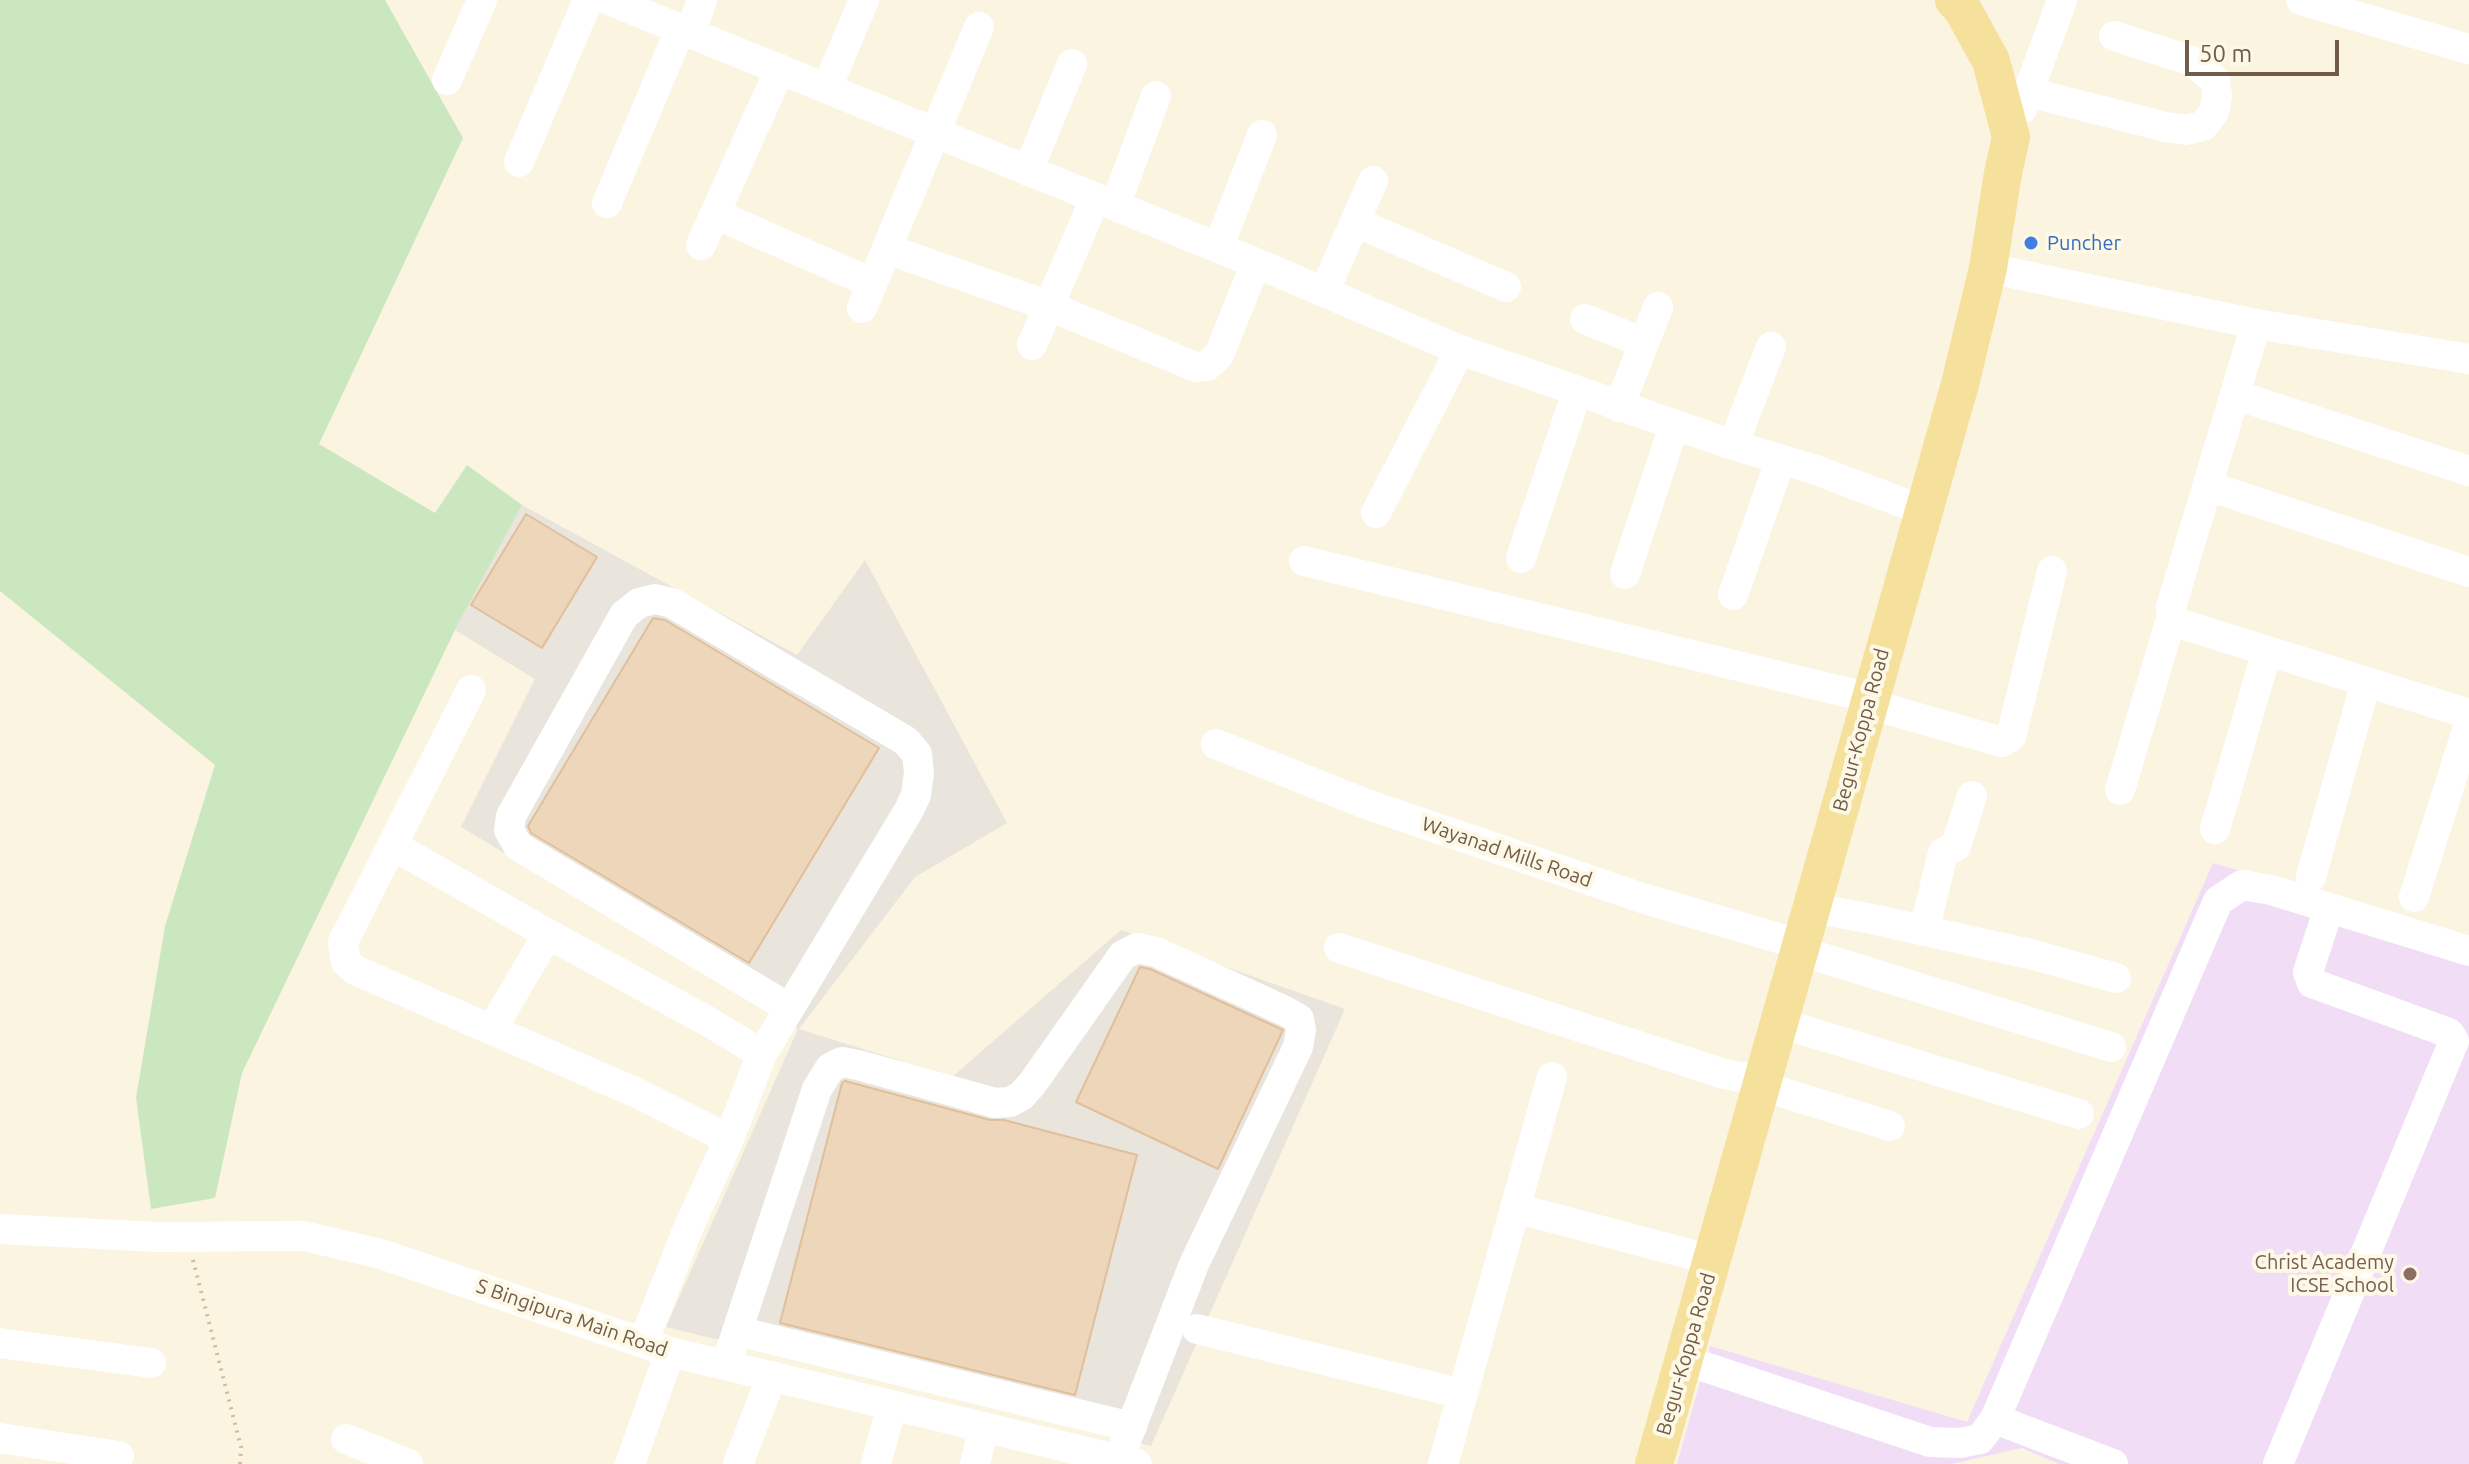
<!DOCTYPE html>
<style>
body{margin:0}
#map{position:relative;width:2469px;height:1464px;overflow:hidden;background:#fbf4e1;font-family:Ubuntu,sans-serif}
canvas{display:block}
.scale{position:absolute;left:2185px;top:40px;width:154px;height:36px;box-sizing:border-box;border:4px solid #705c49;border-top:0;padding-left:10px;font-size:24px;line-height:28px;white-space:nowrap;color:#705c49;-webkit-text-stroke:6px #fef8e6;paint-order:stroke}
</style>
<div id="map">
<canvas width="2469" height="1464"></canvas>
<div class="scale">50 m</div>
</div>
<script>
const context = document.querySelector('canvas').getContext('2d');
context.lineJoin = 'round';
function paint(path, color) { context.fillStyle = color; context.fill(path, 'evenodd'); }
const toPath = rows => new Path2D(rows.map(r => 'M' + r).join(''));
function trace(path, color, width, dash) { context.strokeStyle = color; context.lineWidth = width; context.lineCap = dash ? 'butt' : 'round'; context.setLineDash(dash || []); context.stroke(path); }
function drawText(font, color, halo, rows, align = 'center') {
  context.font = font + ' Ubuntu,sans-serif'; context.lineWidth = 8; context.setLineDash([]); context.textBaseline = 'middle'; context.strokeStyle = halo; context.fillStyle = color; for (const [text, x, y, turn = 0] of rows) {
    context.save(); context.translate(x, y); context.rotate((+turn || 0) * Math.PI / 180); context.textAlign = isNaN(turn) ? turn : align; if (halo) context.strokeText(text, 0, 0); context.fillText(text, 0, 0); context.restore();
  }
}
paint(toPath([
 [522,505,797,655,865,560,1007,823,915,877,799,1029,952,1077,1121,930,1345,1009,1151,1446,666,1327,798,1029,461,827,535,679,455,630]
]), '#e9e4dc');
paint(toPath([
 [2213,863,2469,935,2469,1464,2059,1464,2022,1448,1951,1464,1677,1464,1710,1346,1967,1422]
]), '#f1def6');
paint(toPath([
 [0,0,385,0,463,138,319,444,435,513,467,465,522,505,455,630,242,1073,215,1198,151,1209,136,1098,165,926,215,765,0,591]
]), '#cbe7c0');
const building = toPath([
 [526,514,597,557,542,648,471,605,526,514],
 [653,618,665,620,879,748,749,963,531,833,528,826,653,618],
 [1140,967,1150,969,1283,1030,1218,1169,1076,1102,1140,967],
 [845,1081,990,1120,1004,1120,1137,1155,1075,1395,780,1323,842,1083,845,1081]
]);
paint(building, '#eed6ba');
trace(building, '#e0bf9b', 2);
trace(toPath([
 [193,1260,241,1447,240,1464]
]), '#d3ba9e', 4, [2, 6]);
trace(toPath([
 [609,0,1256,263,1460,350,1733,445,1816,470,1922,510],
 [2301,0,2469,49],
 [690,34,702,0],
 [447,80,482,0],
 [827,88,864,0],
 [2028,92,2166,127,2186,130,2203,126,2214,112,2217,96,2215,80,2192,61,2114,36],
 [2022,109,2062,0],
 [519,162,588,0],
 [1028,171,1072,64],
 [607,203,680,30],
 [1115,206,1156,96],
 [715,214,872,283],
 [1355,222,1506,287],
 [701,245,780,69],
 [1218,248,1262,135],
 [887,249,1049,306,1196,367,1207,366,1219,355,1256,263],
 [1988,268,2256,324,2171,607,2172,616,2178,623,2469,714],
 [1324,292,1373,181],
 [862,308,979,27],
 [1585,319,1644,343],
 [2256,324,2469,359],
 [1032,345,1095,199],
 [2236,395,2469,471],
 [1619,407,1658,307],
 [1733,445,1771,347],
 [2208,486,2469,572],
 [1376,513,1460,350],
 [1521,558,1577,392],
 [1304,561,1870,698],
 [1625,574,1674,426],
 [1733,595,1779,464],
 [471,690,343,942,346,962,355,970,639,1094,729,1139,687,1231,643,1343],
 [1869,704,2002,742,2011,737,2052,571],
 [1216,744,1366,804,1642,898,1802,945],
 [2120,790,2172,616],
 [2215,829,2267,651],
 [392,845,548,934],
 [2311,877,2366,682],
 [2414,897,2469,724],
 [1812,908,1872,919,2034,955,2116,978],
 [1924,931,1943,853,1956,846,1972,796],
 [1339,948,1724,1074,1763,1081],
 [1800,951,2111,1047],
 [1780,1023,2079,1114],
 [492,1029,548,934,709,1022,762,1054,729,1139],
 [762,1054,909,810,916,795,919,773,917,754,906,741,672,603,655,599,639,603,624,615,511,816,509,830,518,846,789,1008],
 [1762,1086,1890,1126],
 [1515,1208,1712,1260],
 [0,1229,157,1237,304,1236,381,1254,670,1352,1137,1464],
 [1197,1329,1463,1394],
 [737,1331,1132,1427],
 [0,1343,151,1363],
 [1684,1360,1930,1442,1960,1443,1980,1439,1995,1419,2218,901,2242,885,2271,890,2469,951],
 [726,1365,817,1089,830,1068,842,1062,858,1065,995,1103,1010,1102,1021,1096,1032,1084,1123,955,1137,948,1156,952,1285,1011,1299,1019,1301,1030,1298,1047,1194,1264,1119,1459],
 [1995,1419,2113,1464],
 [0,1438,119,1456],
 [346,1439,408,1464],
 [630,1464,670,1352],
 [738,1464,772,1376],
 [876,1464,892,1405],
 [975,1464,984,1427],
 [1443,1464,1552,1077],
 [2278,1464,2454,1041,2449,1033,2312,983,2308,972,2329,908]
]), '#fff', 30);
trace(toPath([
 [1654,1464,1960,384,1988,268,2003,173,2011,137,1991,61,1963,10,1954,0]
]), '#f6e19c', 38);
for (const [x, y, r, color] of [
 [2031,243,8,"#3f7fe0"],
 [2410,1274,8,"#8d6e63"]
]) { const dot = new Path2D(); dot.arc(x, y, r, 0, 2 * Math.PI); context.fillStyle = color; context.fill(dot); trace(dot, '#fef8e6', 3); }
drawText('20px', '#366cbe', '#fef8e6', [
 ["Puncher",2047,243]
], 'left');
drawText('20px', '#705c49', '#fef8e6', [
 ["Begur-Koppa Road",1861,730,-75],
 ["Wayanad Mills Road",1507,852,19],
 ["S Bingipura Main Road",572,1318,19],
 ["Begur-Koppa Road",1686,1354,-74]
]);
drawText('20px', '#785e54', '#fef8e6', [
 ["Christ Academy",2394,1262],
 ["ICSE School",2394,1285]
], 'right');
</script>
